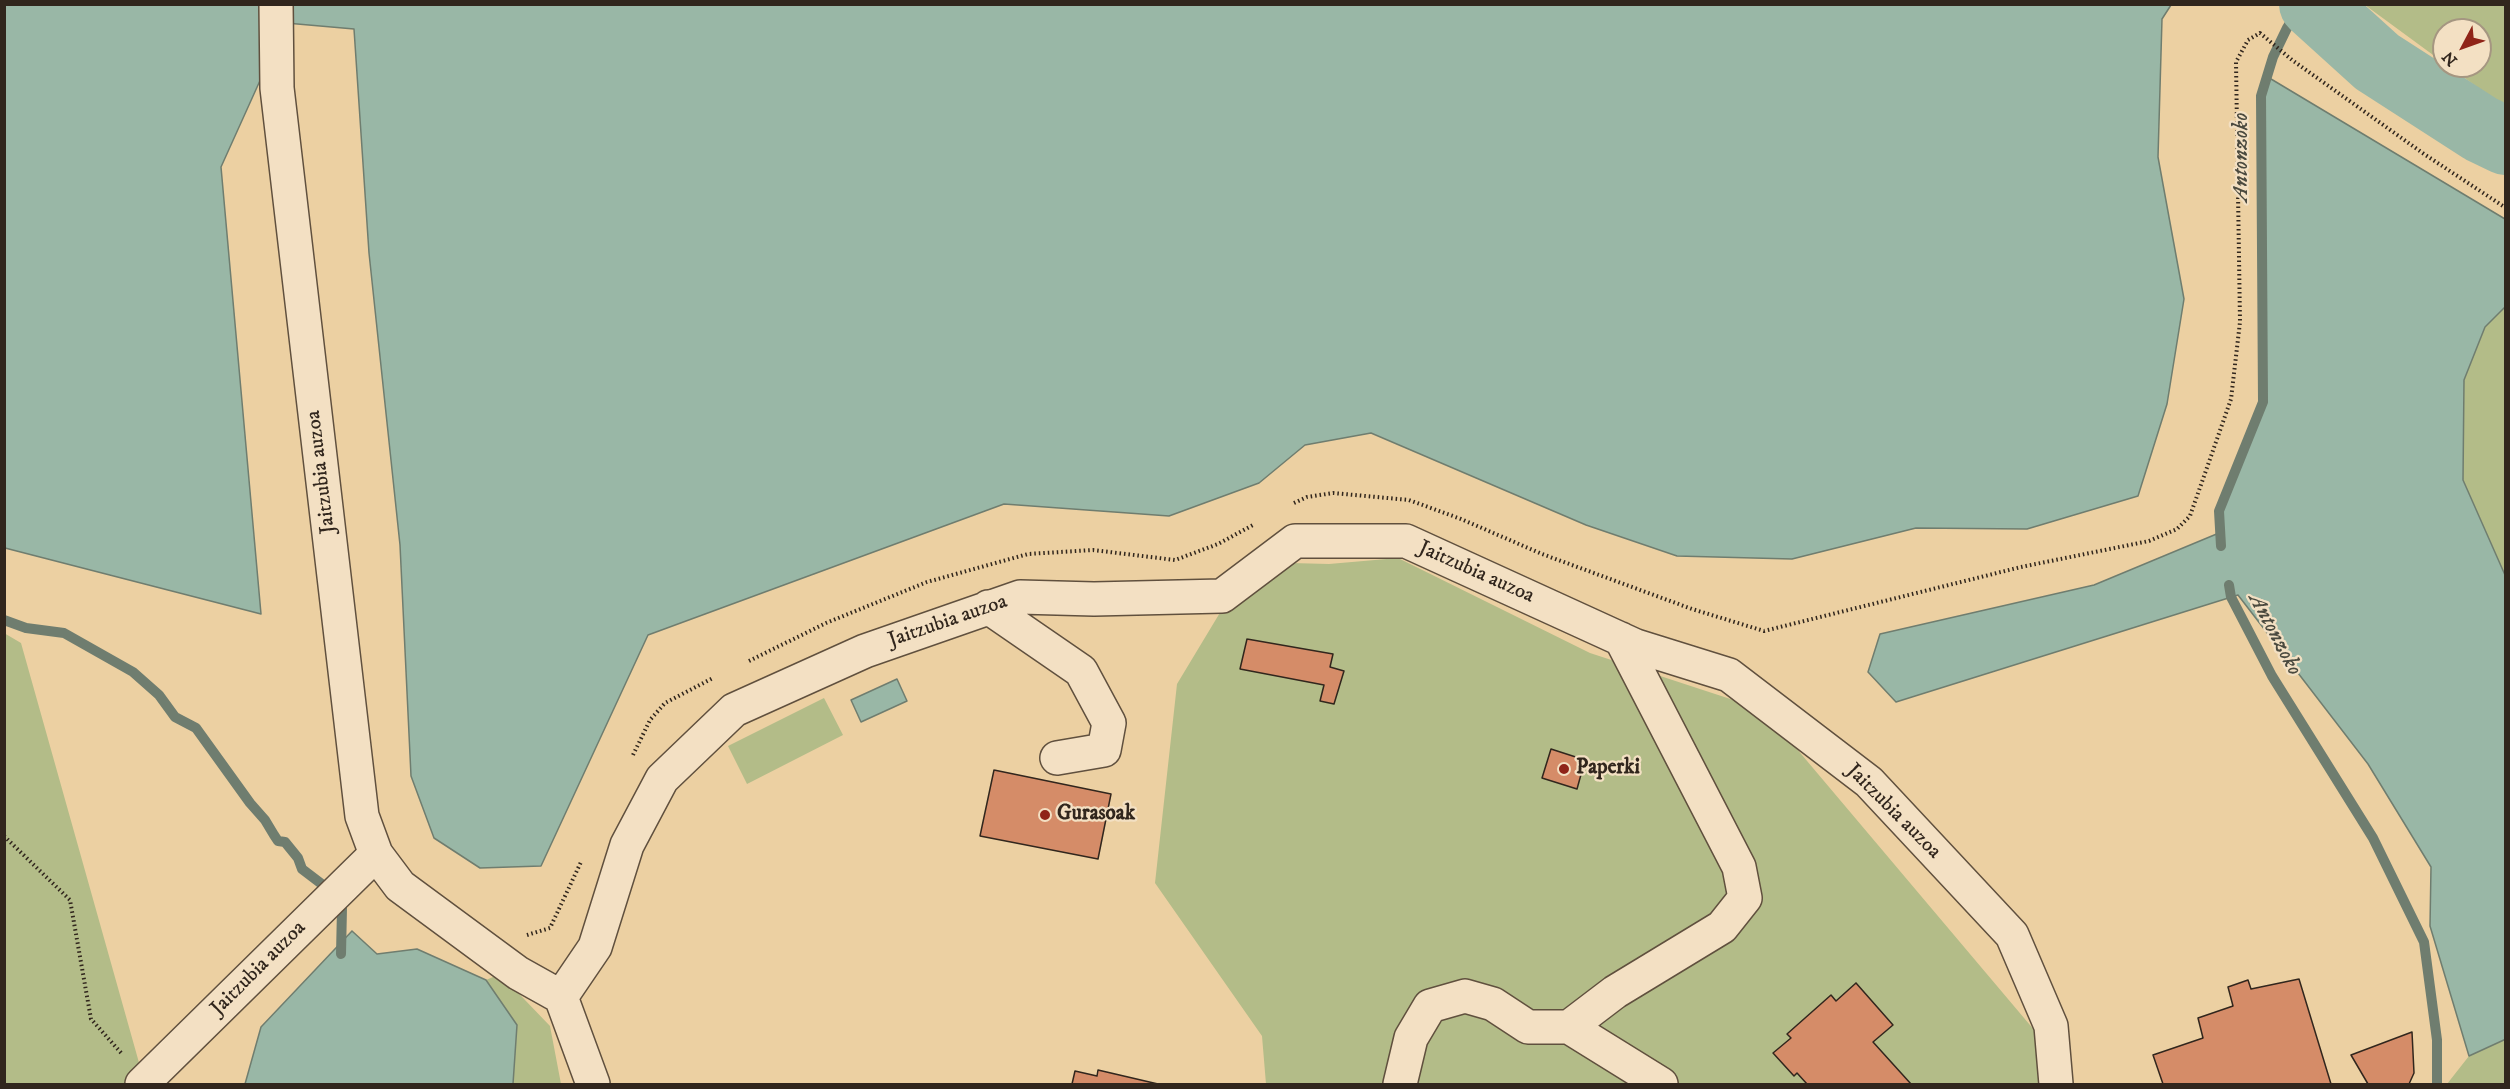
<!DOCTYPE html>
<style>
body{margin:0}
#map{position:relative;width:2510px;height:1089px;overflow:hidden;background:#ecd0a2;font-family:"IM FELL DW Pica",serif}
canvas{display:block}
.frame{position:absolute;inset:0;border:6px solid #31261d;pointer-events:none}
.north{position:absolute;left:2432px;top:18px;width:60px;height:60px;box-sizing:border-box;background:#f3e0c3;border:2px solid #a59681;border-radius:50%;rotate:229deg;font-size:16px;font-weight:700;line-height:24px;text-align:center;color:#31261d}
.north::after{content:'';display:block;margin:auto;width:21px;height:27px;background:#8f2418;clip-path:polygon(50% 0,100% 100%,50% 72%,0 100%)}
</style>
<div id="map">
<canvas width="2510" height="1089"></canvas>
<div class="frame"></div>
<div class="north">N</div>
</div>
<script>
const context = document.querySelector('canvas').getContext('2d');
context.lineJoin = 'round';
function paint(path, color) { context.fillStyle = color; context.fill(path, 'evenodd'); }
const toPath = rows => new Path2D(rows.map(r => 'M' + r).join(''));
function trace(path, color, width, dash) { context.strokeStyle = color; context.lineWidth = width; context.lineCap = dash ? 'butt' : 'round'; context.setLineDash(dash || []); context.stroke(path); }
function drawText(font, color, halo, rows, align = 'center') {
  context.font = font + ' "IM FELL DW Pica",serif'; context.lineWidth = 4.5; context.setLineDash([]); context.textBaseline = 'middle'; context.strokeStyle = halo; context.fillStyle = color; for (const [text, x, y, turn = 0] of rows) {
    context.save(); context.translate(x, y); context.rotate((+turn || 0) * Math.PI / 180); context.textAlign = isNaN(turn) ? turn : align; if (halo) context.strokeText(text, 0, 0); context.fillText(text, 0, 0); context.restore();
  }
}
paint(toPath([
 [2365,5,2505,5,2505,107,2448,66,2480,66,2480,30,2444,30,2444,63],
 [2505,307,2505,575,2463,480,2464,380,2485,327],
 [1398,558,1590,653,1764,710,2035,1031,2044,1084,1266,1084,1262,1036,1155,883,1177,684,1221,611,1291,563,1329,564],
 [4,633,21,643,145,1084,5,1084],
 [824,698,843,735,747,784,728,746],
 [500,974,550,1026,561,1084,513,1084,517,1025,486,980],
 [2505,1039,2505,1084,2447,1084,2469,1056]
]), '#b3bc88');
const water = toPath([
 [4,5,2171,5,2162,19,2158,157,2184,299,2167,404,2138,496,2027,529,1916,528,1792,559,1677,556,1586,525,1371,433,1305,445,1259,483,1169,516,1004,504,648,635,541,866,480,868,434,838,411,776,400,545,369,253,354,29,286,23,221,167,261,614,5,548,4,5],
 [2266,76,2505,219,2505,307,2485,327,2464,380,2463,480,2505,575,2506,1039,2469,1056,2430,926,2431,867,2368,764,2238,595,1896,702,1868,672,1880,634,2094,585,2219,533,2219,511,2263,402,2261,96,2266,76],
 [897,679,907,701,861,722,851,700,897,679],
 [352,931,377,954,417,949,486,980,517,1025,513,1084,245,1084,261,1027,352,931]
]);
paint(water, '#99b7a6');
trace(water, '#6f7d6f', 1.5);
trace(toPath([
 [2221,546,2219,511,2263,402,2261,96,2273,57,2287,28,2302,4],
 [2229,585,2231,597,2272,676,2373,838,2424,942,2437,1040,2437,1084],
 [4,620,26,628,64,633,133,672,159,695,175,717,196,728,250,803,265,820,274,835,278,841,285,842,298,858,302,869,323,885],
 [341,954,342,908]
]), '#6f7d6f', 10);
trace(toPath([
 [2313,4,2377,62,2481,129,2506,141]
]), '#99b7a6', 68);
const building = toPath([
 [1247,639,1333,654,1330,667,1344,671,1334,704,1320,701,1324,685,1240,669,1247,639],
 [1551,749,1585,760,1577,789,1542,778,1551,749],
 [994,770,1111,794,1098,859,980,836,994,770],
 [2299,979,2331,1084,2163,1084,2153,1055,2203,1038,2198,1018,2233,1006,2228,987,2248,980,2251,989,2299,979],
 [1856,983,1893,1025,1873,1042,1911,1084,1807,1084,1797,1073,1794,1076,1773,1053,1791,1038,1787,1034,1831,995,1836,1001,1856,983],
 [2412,1032,2414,1073,2409,1084,2368,1084,2351,1055,2412,1032],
 [1098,1070,1158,1084,1072,1084,1075,1071,1097,1076,1098,1070]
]);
paint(building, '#d58c68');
trace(building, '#31261d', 1.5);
const minor = toPath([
 [276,4,277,88,362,816,376,854,400,886,518,973,561,997,595,947,627,845,662,779,734,710,865,651,1020,597,1094,599,1222,596,1295,541,1406,541,1636,646,1729,675,1869,782,2012,935,2051,1026,2056,1084],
 [988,607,1081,671,1109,723,1104,750,1057,758],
 [561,997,593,1084],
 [1569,1027,1661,1084],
 [142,1084,376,854],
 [1400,1084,1411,1038,1430,1006,1465,996,1493,1004,1528,1027,1569,1027,1615,992,1722,927,1745,898,1739,867,1621,639]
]);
trace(minor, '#60503e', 36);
trace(toPath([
 [1294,503,1307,497,1333,493,1409,500,1461,519,1542,554,1692,609,1764,631,2021,567,2149,541,2177,529,2190,516,2231,399,2240,322,2236,62,2248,40,2260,33,2292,60,2424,154,2506,208],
 [749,661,826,623,927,582,1028,554,1093,550,1175,560,1218,544,1253,525],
 [633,755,650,720,665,703,713,678],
 [4,836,70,900,91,1019,123,1055],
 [527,935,550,928,581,862]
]), '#31261d', 4, [1.5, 3]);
trace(minor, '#f3e0c3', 33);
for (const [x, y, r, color] of [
 [1564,769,6,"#8f2418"],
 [1045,815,6,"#8f2418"]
]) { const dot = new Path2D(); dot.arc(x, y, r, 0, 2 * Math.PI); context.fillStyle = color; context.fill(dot); trace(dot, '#f3e0c3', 2); }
drawText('21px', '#31261d', '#f3e0c3', [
 ["Jaitzubia auzoa",322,472,-97],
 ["Jaitzubia auzoa",1476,573,24],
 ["Jaitzubia auzoa",948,622,-19],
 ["Jaitzubia auzoa",1893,812,45],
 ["Jaitzubia auzoa",259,969,-45]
]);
drawText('bold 21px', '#31261d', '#f3e0c3', [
 ["Paperki",1576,769],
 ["Gurasoak",1057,815]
], 'left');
drawText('italic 22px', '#4b4a3f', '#f3e0c3', [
 ["Antonzoko",2242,157,-90],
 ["Antonzoko",2274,635,62]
]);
</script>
